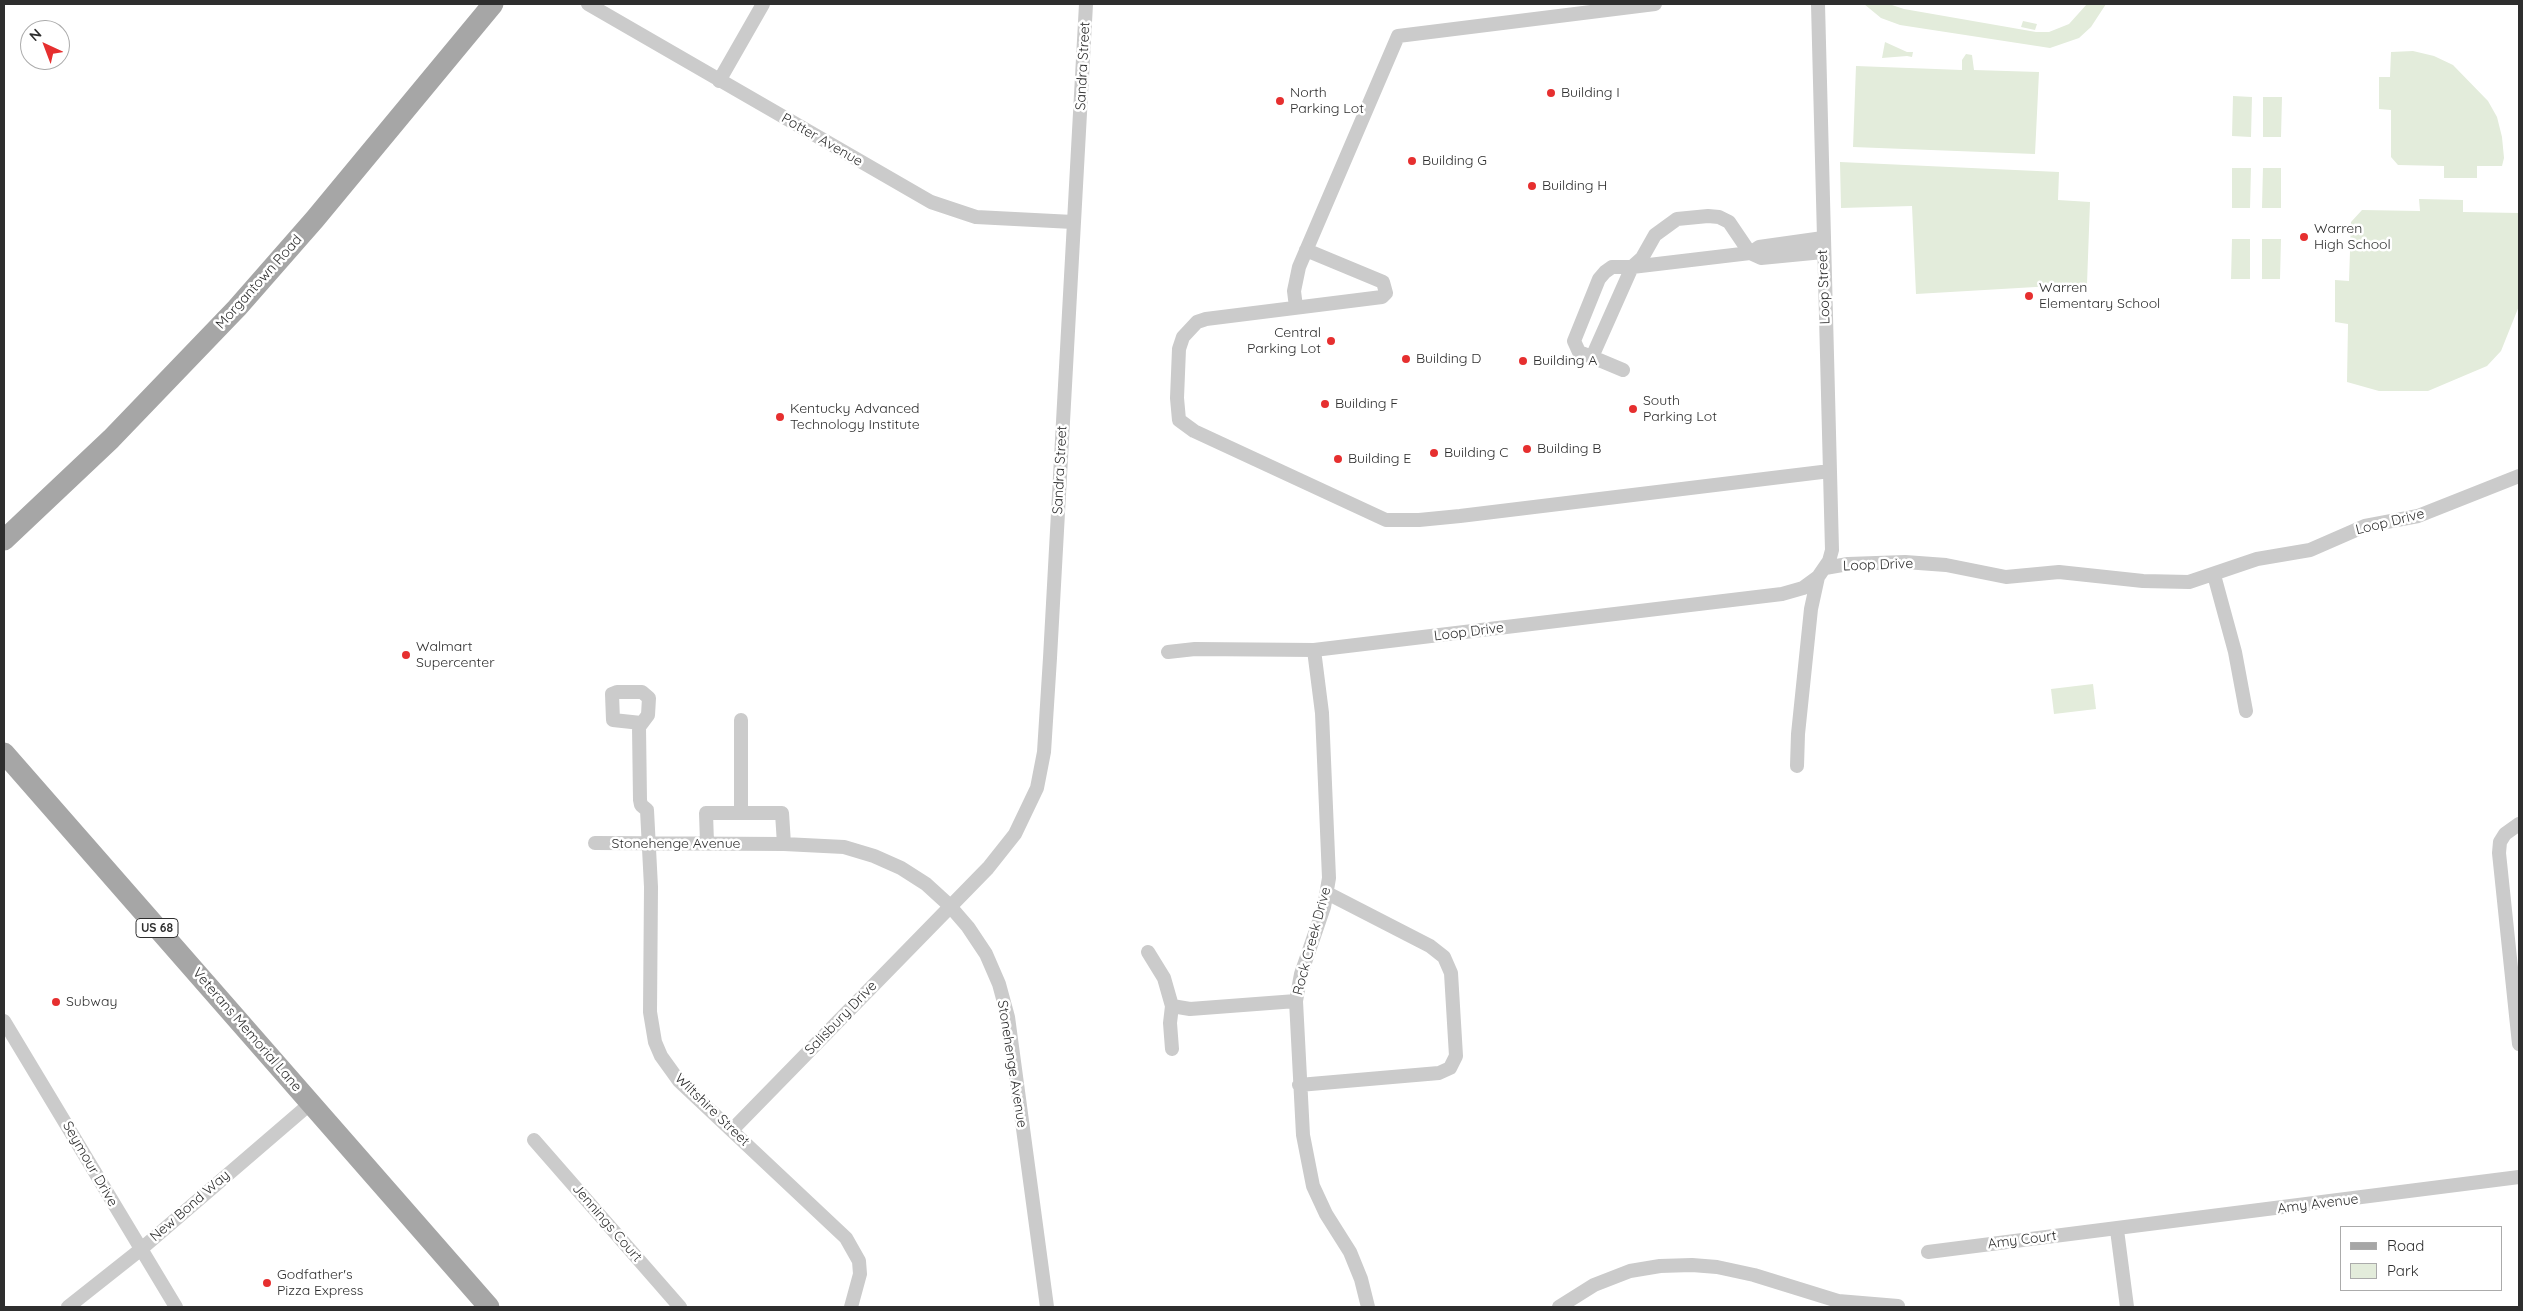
<!DOCTYPE html>
<style>
body{margin:0}
#map{position:relative;width:2523px;height:1311px;overflow:hidden;background:#fff;font-family:Quicksand,sans-serif}
canvas{display:block}
.frame{position:absolute;inset:0;border:5px solid #2e2e2e;pointer-events:none}
.legend{position:absolute;left:2340px;top:1226px;width:162px;height:65px;box-sizing:border-box;background:#fff;border:1px solid #ababab;margin:0;padding:6px 9px;list-style:none;font-size:15px;color:#2e2e2e}
.legend li{display:flex;align-items:center;gap:10px;height:25px}
.legend b{width:25px;border:1px solid #ababab}
.north{position:absolute;left:20px;top:20px;width:50px;height:50px;box-sizing:border-box;background:#fff;border:1px solid #ababab;border-radius:50%;rotate:317deg;font-size:14px;font-weight:700;line-height:20px;text-align:center;color:#2e2e2e}
.north::after{content:'';display:block;margin:auto;width:18px;height:22px;background:#e62f2f;clip-path:polygon(50% 0,100% 100%,50% 72%,0 100%)}
</style>
<div id="map">
<canvas width="2523" height="1311"></canvas>
<div class="frame"></div>
<ul class="legend">
<li><b style="height:6px;background:#a6a6a6"></b>Road</li>
<li><b style="height:14px;background:#e3ecdb"></b>Park</li>
</ul>
<div class="north">N</div>
</div>
<script>
const context = document.querySelector('canvas').getContext('2d');
context.lineJoin = 'round';
function paint(path, color) { context.fillStyle = color; context.fill(path, 'evenodd'); }
const toPath = rows => new Path2D(rows.map(r => 'M' + r).join(''));
function trace(path, color, width, dash) { context.strokeStyle = color; context.lineWidth = width; context.lineCap = dash ? 'butt' : 'round'; context.setLineDash(dash || []); context.stroke(path); }
function drawText(font, color, halo, rows, align = 'center') {
  context.font = font + ' Quicksand,sans-serif'; context.lineWidth = 5; context.setLineDash([]); context.textBaseline = 'middle'; context.strokeStyle = halo; context.fillStyle = color; for (const [text, x, y, turn = 0] of rows) {
    context.save(); context.translate(x, y); context.rotate((+turn || 0) * Math.PI / 180); context.textAlign = isNaN(turn) ? turn : align; if (halo) context.strokeText(text, 0, 0); context.fillText(text, 0, 0); context.restore();
  }
}
paint(toPath([
 [1864,4,1889,4,1904,9,2036,32,2049,32,2069,24,2087,4,2106,4,2091,27,2079,38,2050,48,1900,25,1881,18],
 [2023,21,2037,24,2035,30,2021,27],
 [1885,42,1907,52,1913,52,1912,57,1907,56,1882,58],
 [2413,51,2434,56,2453,65,2488,101,2497,117,2502,137,2504,158,2502,166,2477,166,2477,178,2444,178,2444,166,2398,165,2391,157,2391,110,2379,109,2379,77,2390,77,2391,52],
 [1966,54,1972,55,1974,70,2039,72,2035,154,1853,147,1856,66,1962,70,1962,60],
 [2233,96,2252,97,2251,137,2232,136],
 [2263,97,2282,97,2281,137,2263,137],
 [1840,162,2059,172,2058,200,2090,202,2087,284,1916,294,1912,206,1841,208],
 [2232,168,2251,168,2250,208,2232,208],
 [2263,168,2281,168,2281,208,2262,208],
 [2419,199,2463,200,2463,212,2519,213,2519,306,2501,351,2487,366,2428,391,2379,391,2347,382,2348,324,2335,322,2335,280,2349,281,2351,222,2362,210,2420,211],
 [2232,239,2250,239,2250,279,2231,279],
 [2262,239,2281,239,2280,279,2262,279],
 [2093,684,2096,709,2054,714,2051,689]
]), '#e3ecdb');
trace(toPath([
 [588,4,931,202,976,217,1073,222],
 [719,81,763,4],
 [1823,238,1759,247,1750,253,1761,258,1823,252],
 [1306,250,1383,282,1386,293,1382,297,1206,319,1197,322,1183,337,1179,349,1177,398,1179,420,1194,431,1386,520,1419,520,1460,516,1830,471],
 [1296,307,1294,291,1299,267,1398,36,1655,4],
 [1592,357,1579,352,1574,341,1599,279,1605,272,1612,267,1632,267,1642,258,1655,235,1677,219,1708,216,1719,217,1729,222,1750,253,1632,267,1592,357,1623,370],
 [1825,568,1848,564,1905,562,1946,565,2006,577,2059,572,2143,581,2189,582,2257,559,2310,550,2365,526,2418,516,2519,476],
 [2214,575,2235,652,2246,711],
 [1314,650,1322,713,1329,878,1324,907,1301,974,1296,1001,1303,1135,1313,1186,1326,1214,1350,1252,1361,1279,1368,1307],
 [1168,652,1195,649,1314,650,1782,594,1803,588,1818,577,1829,561,1832,550,1818,4],
 [641,723,613,720,612,694,617,692,642,692,649,698,648,715,639,727,640,800,641,805,647,810,651,887,650,1012,655,1042,661,1056,679,1081,846,1238,859,1261,860,1274,851,1307],
 [1797,766,1798,734,1811,609,1818,577],
 [741,813,741,720],
 [2519,824,2505,834,2500,842,2499,853,2519,1044],
 [595,843,784,844,844,847,874,856,901,868,926,884,949,905,968,927,986,954,999,984,1008,1017,1047,1307],
 [707,843,706,813,782,813,784,844],
 [1148,952,1164,978,1172,1006,1190,1009,1296,1001],
 [1172,1006,1170,1023,1172,1049],
 [4,1021,176,1307],
 [1299,1085,1439,1073,1450,1068,1456,1056,1451,973,1444,957,1430,946,1327,893],
 [732,1130,988,868,1015,834,1037,788,1044,752,1050,658,1086,4],
 [534,1140,680,1307],
 [2117,1230,2127,1307],
 [1928,1252,2519,1177],
 [68,1307,140,1250,311,1103],
 [1559,1307,1594,1285,1630,1271,1660,1266,1692,1265,1717,1267,1754,1275,1838,1301,1898,1306]
]), '#cbcbcb', 14);
trace(toPath([
 [4,540,111,439,237,308,315,219,493,4],
 [4,753,489,1307]
]), '#a6a6a6', 21);
for (const [x, y, r, color] of [
 [1551,93,5,"#e62f2f"],
 [1280,101,5,"#e62f2f"],
 [1412,161,5,"#e62f2f"],
 [1532,186,5,"#e62f2f"],
 [2304,237,5,"#e62f2f"],
 [2029,296,5,"#e62f2f"],
 [1331,341,5,"#e62f2f"],
 [1406,359,5,"#e62f2f"],
 [1523,361,5,"#e62f2f"],
 [1325,404,5,"#e62f2f"],
 [1633,409,5,"#e62f2f"],
 [780,417,5,"#e62f2f"],
 [1527,449,5,"#e62f2f"],
 [1434,453,5,"#e62f2f"],
 [1338,459,5,"#e62f2f"],
 [406,655,5,"#e62f2f"],
 [56,1002,5,"#e62f2f"],
 [267,1283,5,"#e62f2f"]
]) { const dot = new Path2D(); dot.arc(x, y, r, 0, 2 * Math.PI); context.fillStyle = color; context.fill(dot); trace(dot, '#fff', 2); }
for (const [x, y, w] of [
 [157,928,42]
]) { const box = new Path2D(); box.roundRect(x - w / 2, y - 9.5, w, 19, 4); context.fillStyle = '#fff'; context.fill(box); trace(box, '#2e2e2e', 1); }
drawText('bold 12px', '#2e2e2e', null, [
 ["US 68",157,928]
]);
drawText('14px', '#2e2e2e', '#fff', [
 ["Sandra Street",1083,66,-87],
 ["Potter Avenue",822,140,30],
 ["Morgantown Road",259,282,-48],
 ["Loop Street",1824,287,-92],
 ["Sandra Street",1060,470,-87],
 ["Loop Drive",2390,522,-14],
 ["Loop Drive",1878,565,-2],
 ["Loop Drive",1469,632,-7],
 ["Stonehenge Avenue",676,844],
 ["Rock Creek Drive",1312,941,-75],
 ["Salisbury Drive",841,1018,-46],
 ["Veterans Memorial Lane",247,1030,49],
 ["Stonehenge Avenue",1012,1064,81],
 ["Wiltshire Street",712,1110,44],
 ["Seymour Drive",90,1164,60],
 ["Amy Avenue",2318,1204,-7],
 ["New Bond Way",190,1206,-41],
 ["Jennings Court",607,1223,49],
 ["Amy Court",2022,1240,-7]
]);
drawText('14px', '#2e2e2e', '#fff', [
 ["North",1290,93],
 ["Parking Lot",1290,109],
 ["Building I",1561,93],
 ["Building G",1422,161],
 ["Building H",1542,186],
 ["Warren",2314,229],
 ["High School",2314,245],
 ["Warren",2039,288],
 ["Elementary School",2039,304],
 ["Central",1321,333,"right"],
 ["Parking Lot",1321,349,"right"],
 ["Building D",1416,359],
 ["Building A",1533,361],
 ["South",1643,401],
 ["Parking Lot",1643,417],
 ["Building F",1335,404],
 ["Kentucky Advanced",790,409],
 ["Technology Institute",790,425],
 ["Building B",1537,449],
 ["Building C",1444,453],
 ["Building E",1348,459],
 ["Walmart",416,647],
 ["Supercenter",416,663],
 ["Subway",66,1002],
 ["Godfather's",277,1275],
 ["Pizza Express",277,1291]
], 'left');
</script>
